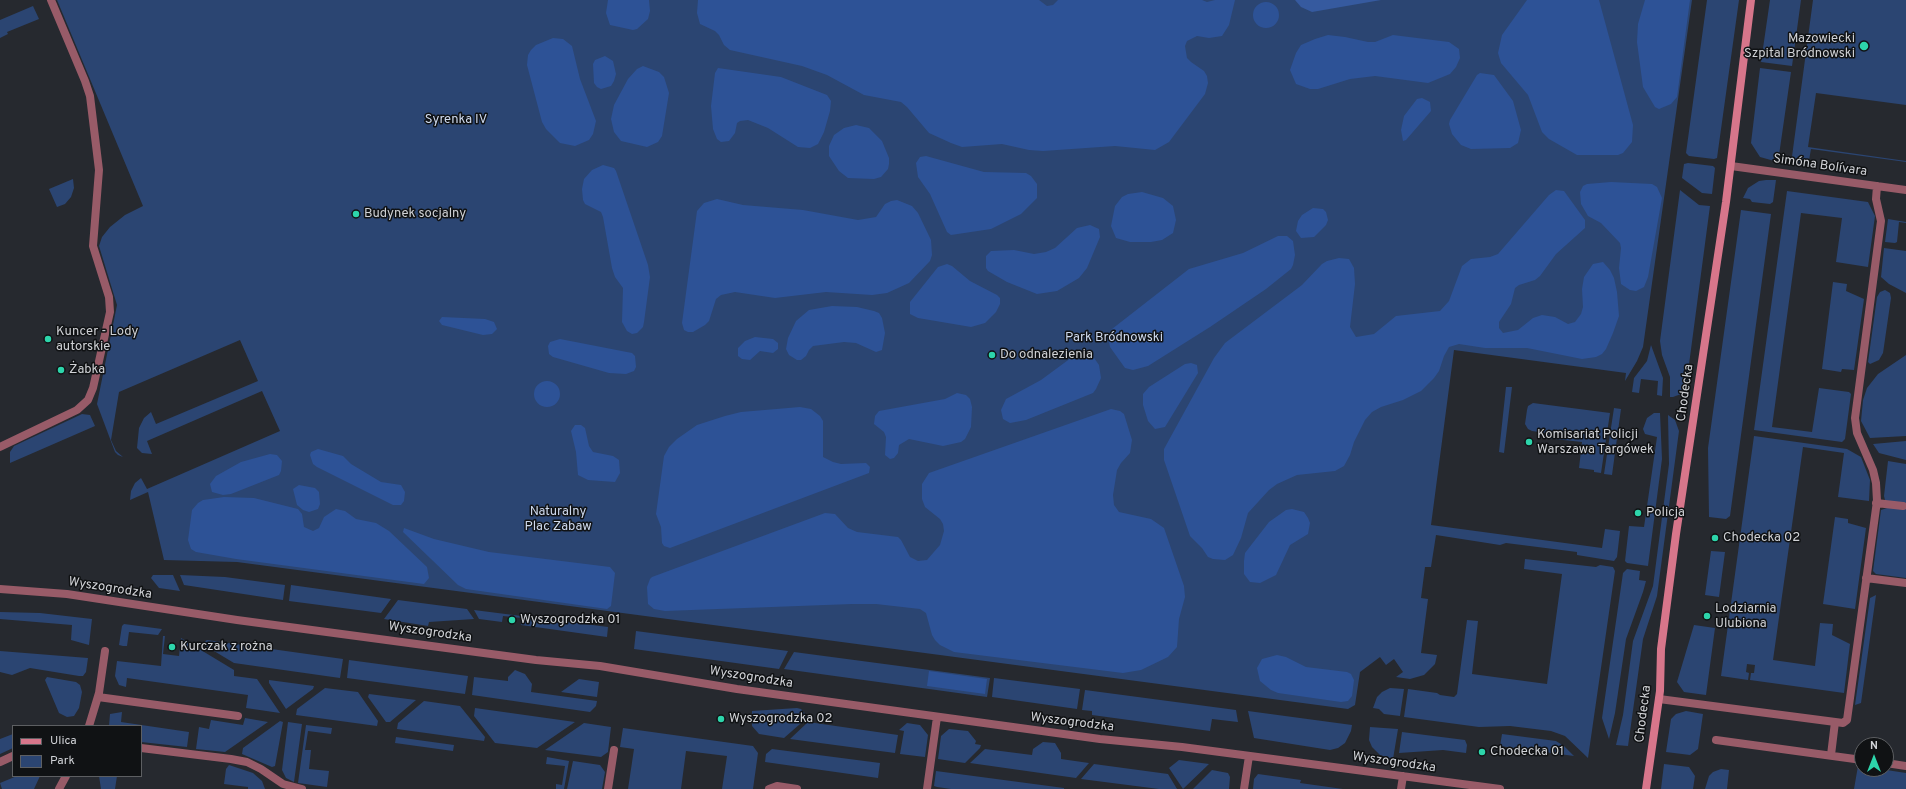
<!DOCTYPE html>
<meta charset="utf-8">
<style>
body{margin:0}
#map{position:relative;width:1906px;height:789px;overflow:hidden;background:#26292f;font-family:Overpass,sans-serif}
canvas{display:block}
.legend{position:absolute;left:12px;top:725px;width:130px;height:52px;box-sizing:border-box;background:#101214;border:1px solid #5d5f62;margin:0;padding:5px 7px;list-style:none;font-size:12px;color:#d0d2d6}
.legend li{display:flex;align-items:center;gap:8px;height:20px}
.legend b{width:20px;border:1px solid #5d5f62}
.north{position:absolute;left:1854px;top:737px;width:40px;height:40px;box-sizing:border-box;background:#101214;border:1px solid #5d5f62;border-radius:50%;rotate:0deg;font-size:11px;font-weight:700;line-height:16px;text-align:center;color:#d0d2d6}
.north::after{content:'';display:block;margin:auto;width:14px;height:18px;background:#2dd5ab;clip-path:polygon(50% 0,100% 100%,50% 72%,0 100%)}
</style>
<div id="map">
<canvas width="1906" height="789"></canvas>
<ul class="legend">
<li><b style="height:5px;background:#d7768b"></b>Ulica</li>
<li><b style="height:11px;background:#2b4572"></b>Park</li>
</ul>
<div class="north">N</div>
</div>
<script>
const context = document.querySelector('canvas').getContext('2d');
context.lineJoin = 'round';
function paint(path, color) { context.fillStyle = color; context.fill(path, 'evenodd'); }
const toPath = rows => new Path2D(rows.map(r => 'M' + r).join(''));
function trace(path, color, width, dash) { context.strokeStyle = color; context.lineWidth = width; context.lineCap = dash ? 'butt' : 'round'; context.setLineDash(dash || []); context.stroke(path); }
function drawText(font, color, halo, rows, align = 'center') {
  context.font = font + ' Overpass,sans-serif'; context.lineWidth = 3; context.setLineDash([]); context.textBaseline = 'middle'; context.strokeStyle = halo; context.fillStyle = color; for (const [text, x, y, turn = 0] of rows) {
    context.save(); context.translate(x, y); context.rotate((+turn || 0) * Math.PI / 180); context.textAlign = isNaN(turn) ? turn : align; if (halo) context.strokeText(text, 0, 0); context.fillText(text, 0, 0); context.restore();
  }
}
paint(toPath([
 [57,0,1692,0,1643,347,1637,361,1625,381,1626,373,1454,350,1431,525,1602,548,1605,529,1620,531,1617,557,1614,561,1577,555,1577,552,1506,543,1500,545,1436,535,1431,567,1425,567,1421,598,1428,599,1421,653,1437,655,1435,664,1424,675,1410,679,1396,677,1403,672,1394,659,1386,665,1380,657,1360,672,1355,705,1348,709,237,562,164,560,148,492,130,500,131,491,135,483,141,478,147,489,280,431,262,391,147,441,152,454,142,453,137,448,139,428,144,418,151,412,156,424,258,381,240,340,119,392,111,440,116,451,123,457,118,455,115,452,97,404,117,305,99,246,102,237,110,227,125,215,143,206],
 [1707,0,1739,0,1717,158,1714,159,1689,156,1686,153],
 [1770,0,1801,0,1792,66,1761,62],
 [1813,0,1906,0,1906,105,1816,93,1808,147,1906,161,1906,162,1811,149,1808,166,1791,164],
 [33,6,39,19,7,32,8,34,0,38,0,20],
 [1760,68,1791,72,1778,162,1760,157,1751,143],
 [1688,163,1713,166,1715,168,1712,194,1702,193,1682,178,1684,164],
 [73,179,74,188,71,197,65,204,57,207,49,189],
 [1766,180,1776,180,1773,202,1770,204,1752,202,1750,199,1743,198,1748,188,1759,181],
 [1680,190,1699,205,1710,206,1686,387,1681,394,1673,397,1670,397,1670,377,1662,355,1660,341],
 [1787,191,1868,202,1875,216,1868,267,1836,262,1842,218,1801,213,1772,427,1812,432,1819,388,1849,392,1851,394,1845,439,1842,442,1754,430],
 [1741,210,1771,214,1730,516,1726,519,1709,517,1708,448],
 [1888,219,1906,222,1906,223,1899,222,1897,242,1895,243,1885,242],
 [1884,248,1906,251,1906,293,1889,284,1881,277],
 [1833,282,1847,284,1846,291,1864,299,1854,370,1842,369,1841,372,1822,369],
 [1885,290,1890,293,1891,298,1883,353,1879,360,1870,364,1868,362,1877,297,1880,292],
 [1651,345,1663,378,1662,396,1657,395,1658,381,1641,379,1639,393,1632,392,1634,378,1647,361],
 [1906,355,1906,436,1870,438,1861,421,1863,400,1867,388,1878,374],
 [1506,387,1512,387,1504,453,1499,452],
 [1533,403,1610,413,1601,473,1594,472,1594,470,1579,468,1582,442,1545,438,1546,433,1532,431,1528,429,1525,424,1527,410,1528,406],
 [1614,408,1621,409,1612,475,1604,474],
 [1654,413,1660,413,1662,459,1648,566,1627,563,1625,561,1629,526,1644,527,1657,437,1645,434,1643,429,1647,418],
 [82,414,90,415,95,426,10,463,10,452,14,446],
 [1668,415,1675,420,1679,431,1657,596,1643,639,1628,746,1616,745,1623,715,1633,641,1653,586,1669,464],
 [1754,436,1847,449,1861,457,1870,480,1869,501,1838,497,1844,453,1803,447,1773,660,1815,666,1820,623,1833,624,1832,635,1850,644,1844,693,1750,680,1751,673,1754,673,1755,665,1747,664,1746,672,1749,673,1748,680,1721,676],
 [1906,441,1906,460,1879,453,1873,444],
 [1888,461,1906,464,1906,578,1876,574,1873,571,1881,510,1887,508,1884,496],
 [1835,517,1848,519,1848,523,1866,528,1855,609,1823,604],
 [1711,551,1725,552,1719,597,1705,595],
 [1525,559,1596,567,1600,565,1613,567,1615,571,1588,758,1565,736,1551,731,1510,726,1479,727,1404,717,1408,689,1437,693,1440,695,1454,697,1457,694,1467,620,1478,621,1472,674,1547,684,1562,574,1524,569],
 [1627,569,1640,571,1639,580,1646,581,1643,592,1626,639,1615,713,1609,739,1602,718,1623,573],
 [153,575,173,575,180,591,159,588,151,578],
 [180,575,225,577,285,585,283,600,184,585],
 [291,585,391,599,381,613,289,601],
 [1876,595,1861,703,1855,705,1870,598],
 [398,600,467,609,474,619,429,622,428,626,384,619],
 [474,610,608,627,607,637,521,625,522,618,503,616,502,622,479,619],
 [0,612,40,613,92,619,89,645,71,640,72,625,0,619],
 [124,624,162,629,158,635,129,632,127,646,123,646,119,645,122,626],
 [1694,625,1715,628,1706,695,1684,692,1677,682],
 [636,631,788,651,779,669,634,649],
 [163,636,165,636,163,654,179,656,181,638,234,670,234,676,257,679,280,713,246,708,248,695,127,678,126,687,119,685,115,676,117,661,161,666],
 [207,640,343,659,340,678,234,663,204,645,204,642],
 [0,651,88,658,86,672,83,676,79,676,30,668,12,675,0,672],
 [794,652,990,678,987,697,784,669],
 [349,660,468,676,465,694,347,678],
 [515,670,525,674,532,684,531,692,597,701,596,706,590,712,472,695,474,677,508,681,508,677],
 [47,677,76,682,80,685,82,692,79,708,74,716,67,717,59,713,45,680],
 [994,678,1080,689,1077,709,992,697],
 [579,679,599,682,597,697,561,692],
 [269,680,314,686,313,689,286,709,269,683],
 [325,688,358,692,378,721,377,726,296,715,297,709],
 [1390,688,1404,689,1400,716,1384,714,1379,709,1373,708,1377,697,1382,692],
 [1085,690,1236,710,1238,722,1212,719,1210,731,1092,715,1092,711,1082,710],
 [369,694,416,700,390,722,386,722,368,697],
 [424,701,460,706,485,737,484,741,397,729,398,723],
 [475,708,575,722,537,748,495,743,474,716],
 [797,708,801,709,808,717,784,738,759,734,752,726,752,711],
 [1248,711,1352,725,1351,731,1345,743,1338,748,1330,750,1254,738],
 [1686,711,1703,714,1698,749,1690,755,1666,752,1671,719,1676,714],
 [122,712,121,722,189,732,187,747,141,742,141,726,109,726,110,714],
 [245,718,268,722,225,752,196,749,199,727,209,729,211,720,243,725],
 [280,721,283,722,275,766,272,767,242,754,243,748],
 [288,722,302,724,294,782,286,778,282,770],
 [808,722,898,735,895,753,790,739],
 [584,723,611,727,608,752,601,757,545,750],
 [907,723,920,725,928,735,925,757,900,754,904,731,899,730],
 [306,725,332,728,331,734,308,731,305,750,311,750,309,769,329,771,327,787,298,783],
 [1370,727,1398,729,1393,759,1380,755,1372,747,1369,740],
 [623,728,753,746,758,753,753,789,722,789,727,756,686,751,681,789,628,789,634,749,620,747],
 [949,729,968,731,976,741,975,744,981,745,980,748,965,763,938,759,941,736],
 [1402,732,1465,740,1467,745,1466,753,1443,750,1399,753],
 [13,734,13,748,0,754,0,739],
 [1502,734,1556,741,1564,746,1574,756,1500,746],
 [396,737,454,745,453,751,395,743],
 [1043,742,1055,743,1061,753,1061,759,1089,763,1076,778,970,763,985,749,1032,755,1033,749],
 [772,749,880,763,878,778,765,762,766,754],
 [547,757,569,761,564,789,556,789,556,784,562,785,565,766,546,764],
 [1179,760,1209,764,1183,789,1169,768],
 [573,761,600,765,605,772,602,789,567,789],
 [1094,764,1168,774,1177,789,1159,789,1081,779],
 [1664,764,1689,767,1695,776,1693,789,1661,789],
 [229,765,253,773,262,781,265,789,248,789,248,787,224,784,226,769],
 [1858,766,1862,767,1862,769,1880,769,1906,773,1906,789,1854,789],
 [1721,769,1729,770,1727,789,1705,789,1709,776,1713,772],
 [1212,770,1228,773,1230,777,1229,789,1193,789],
 [936,771,1064,788,1064,789,951,789,937,787,934,786],
 [1258,774,1301,780,1300,783,1343,789,1253,789,1254,779],
 [17,776,40,776,34,789,2,789,0,783],
 [99,776,117,776,115,789,101,789]
]), '#2b4572');
paint(toPath([
 [608,0,649,0,650,11,648,19,637,29,633,30,610,25,606,13],
 [698,0,1039,0,1047,6,1053,5,1058,0,1202,0,1207,2,1215,0,1235,0,1229,25,1222,36,1209,38,1197,36,1187,41,1185,46,1187,58,1191,62,1204,71,1207,76,1208,83,1205,94,1169,142,1155,150,1115,146,1043,151,1029,150,1002,144,962,147,951,143,929,133,907,107,901,102,864,95,827,75,802,66,730,50,724,45,719,35,715,31,700,24,697,13],
 [1527,0,1599,0,1633,125,1632,142,1623,153,1618,155,1577,155,1549,139,1542,132,1528,95,1501,63,1498,53,1502,35],
 [1645,0,1690,0,1677,97,1671,104,1659,109,1655,107,1643,87,1637,42,1638,24],
 '1253 15a13 13 0 1 1 26 0a13 13 0 1 1-26 0Z',
 [1328,35,1345,37,1368,42,1375,42,1393,35,1449,42,1459,49,1460,58,1456,67,1450,74,1428,83,1375,76,1350,79,1318,89,1310,89,1296,84,1290,70,1296,53,1301,45,1315,39],
 [553,38,563,39,572,46,580,79,596,121,593,134,589,140,575,146,560,143,546,129,542,122,527,65,528,55,531,50,536,45],
 [605,56,613,61,616,74,614,81,611,86,601,89,597,87,594,83,593,64,595,60],
 [643,66,659,72,664,77,669,93,662,136,658,142,647,147,621,141,614,132,611,119,614,105,628,79,637,69],
 [718,68,781,77,827,95,831,101,830,111,824,132,818,144,810,148,798,147,768,128,748,120,740,121,737,123,735,133,729,141,721,142,717,139,713,129,711,106,715,73],
 [1480,73,1494,75,1513,101,1521,130,1518,143,1510,148,1471,149,1461,145,1452,134,1449,124,1450,120,1477,75],
 [1422,98,1430,102,1431,111,1406,140,1403,141,1401,130,1404,116,1417,99],
 [856,125,869,128,882,141,889,158,889,164,888,169,881,177,874,179,848,178,839,171,829,156,829,146,834,135,844,128],
 [926,156,984,172,1026,173,1031,176,1037,184,1037,198,1021,214,991,229,951,235,947,232,930,194,918,177,916,163,920,157],
 [603,165,614,168,616,171,648,265,650,277,644,322,643,327,637,333,632,334,627,331,622,322,623,288,615,277,612,268,603,217,601,212,585,204,583,200,582,189,584,179,592,170],
 [1611,182,1652,184,1657,187,1662,198,1648,277,1644,287,1636,291,1630,290,1621,284,1619,268,1621,248,1620,243,1601,223,1588,216,1581,204,1580,192,1583,186,1587,184],
 [1556,190,1564,191,1585,220,1585,228,1556,254,1540,276,1535,280,1519,285,1515,288,1511,304,1499,322,1499,328,1503,333,1518,330,1533,318,1542,315,1555,317,1568,324,1575,322,1581,314,1583,307,1582,289,1584,277,1593,264,1603,262,1610,270,1614,278,1617,292,1619,316,1613,333,1606,349,1602,354,1596,357,1582,359,1527,348,1485,348,1459,344,1449,347,1444,356,1439,371,1434,378,1421,391,1403,400,1381,407,1372,412,1365,420,1354,442,1350,455,1344,466,1335,471,1297,475,1277,484,1269,490,1248,513,1241,538,1233,555,1225,560,1213,559,1208,557,1202,548,1190,536,1164,460,1164,449,1214,358,1225,343,1302,285,1322,264,1327,261,1339,258,1349,259,1354,268,1355,284,1350,327,1356,337,1374,334,1396,316,1440,311,1449,301,1462,266,1471,259,1490,257,1498,254,1549,195],
 [1142,192,1163,198,1173,206,1176,220,1173,233,1162,240,1151,242,1130,242,1116,238,1111,226,1115,206,1122,197,1128,194],
 [717,199,743,205,803,210,858,220,876,217,885,204,891,201,897,200,912,206,918,213,931,240,932,255,930,261,909,283,887,293,872,295,826,292,775,298,735,292,721,295,716,299,709,321,705,325,693,332,688,332,684,330,682,323,697,211,704,203],
 [1313,208,1323,209,1326,212,1328,220,1326,225,1314,237,1301,238,1296,231,1298,221,1302,215],
 [1090,225,1099,229,1100,237,1087,268,1079,278,1057,291,1037,294,1007,282,988,271,986,268,986,256,991,251,1014,250,1034,254,1046,252,1055,248,1077,228],
 [1278,236,1287,236,1293,241,1295,255,1293,265,1291,269,1266,289,1210,327,1148,366,1133,370,1125,368,1110,347,1108,337,1112,329,1189,269,1243,253],
 [947,264,952,266,970,281,997,295,1000,298,1000,304,996,312,985,323,971,327,918,318,910,314,910,302,938,267],
 [832,306,857,307,874,311,879,313,882,318,885,333,882,350,876,352,856,343,844,342,813,346,809,350,806,356,801,360,797,360,789,355,786,349,788,338,796,321,809,310],
 [442,317,485,319,494,322,497,329,492,334,483,335,442,325,439,321],
 [755,337,773,339,778,343,778,349,773,353,760,351,750,360,742,359,738,356,738,348,745,341],
 [560,339,632,353,635,356,636,367,634,371,626,374,609,373,553,357,549,354,548,346,550,342],
 [1080,354,1092,355,1099,365,1101,378,1096,389,1093,393,1026,420,1010,423,1003,419,1001,410,1006,399,1041,380,1075,355],
 [1191,363,1197,365,1198,373,1165,427,1155,429,1148,421,1143,405,1143,394,1149,387,1185,364],
 '534 394a13 13 0 1 1 26 0a13 13 0 1 1-26 0Z',
 [957,393,966,395,970,399,972,407,971,427,965,439,961,442,943,446,909,439,899,445,898,453,894,458,890,459,885,455,886,437,884,432,874,424,875,416,879,411,945,399],
 [800,407,811,409,820,416,823,421,823,457,833,462,841,464,866,463,870,467,869,473,670,548,664,546,662,543,661,527,656,514,664,456,669,447,677,439,697,425,725,416,741,412],
 [1111,409,1120,411,1124,414,1132,440,1130,453,1121,463,1117,470,1113,495,1114,505,1119,512,1151,519,1164,528,1184,586,1185,597,1179,619,1177,647,1168,657,1141,670,1123,673,954,652,940,645,935,640,932,635,926,613,920,609,876,604,852,604,665,611,654,609,648,604,647,587,650,579,652,577,825,513,835,514,848,528,857,532,898,537,901,540,910,557,918,561,927,560,940,545,944,531,943,524,940,519,925,507,922,499,922,484,929,473],
 [575,425,581,425,585,428,589,446,593,452,613,456,619,460,620,473,615,482,588,480,578,475,576,452,571,431],
 [318,449,343,456,351,464,381,482,401,485,405,492,404,501,401,505,393,505,317,467,313,464,310,455,311,452],
 [270,454,277,455,282,461,281,471,279,475,231,494,223,495,212,492,210,484,216,476,241,462],
 [299,485,315,488,319,492,320,504,318,509,309,512,303,510,297,505,293,489],
 [224,497,254,498,298,509,302,514,304,527,313,531,319,528,324,517,336,509,345,511,356,519,376,523,389,531,427,567,429,578,424,584,236,559,196,552,191,549,188,540,192,510,198,503,203,500],
 [1292,509,1304,512,1308,518,1310,523,1308,534,1290,545,1276,575,1260,583,1250,582,1244,574,1244,561,1245,553,1269,522,1286,510],
 [404,528,434,539,489,552,610,567,615,573,611,606,607,609,466,589,458,585,403,532],
 [1277,655,1286,657,1306,667,1347,672,1351,674,1354,680,1352,696,1348,701,1341,702,1278,693,1271,690,1260,681,1257,668,1262,659],
 [929,671,987,679,985,694,927,686]
]), '#2d5296');
paint(toPath([
 [1295,0,1381,0,1312,12,1301,7]
]), '#365a9f');
trace(toPath([
 [1731,166,1906,190],
 [0,447,77,410,88,400,93,388,110,312,109,297,93,246,99,170,90,96,85,81,51,0],
 [1876,503,1903,506],
 [1866,578,1906,583],
 [0,589,67,594,237,620,536,660,600,666,737,689,1100,739,1182,747,1500,789],
 [98,697,238,716],
 [1659,699,1843,723,1847,720,1877,501,1876,483,1873,470,1857,433,1855,418,1881,221,1876,199,1877,186],
 [89,726,99,693,105,651],
 [1716,740,1862,760],
 [141,748,231,759,247,762,261,769,283,784,302,789],
 [1831,755,1835,722],
 [0,762,13,756],
 [1886,763,1906,766],
 [59,789,66,776],
 [608,789,614,750],
 [769,789,777,786,797,789],
 [927,789,937,717],
 [1244,789,1249,756],
 [1401,789,1403,776]
]), '#985b68', 8);
trace(toPath([
 [1646,789,1660,691,1661,649,1676,534,1726,202,1751,0]
]), '#d7768b', 8);
for (const [x, y, r, color] of [
 [1864,46,5,"#2dd5ab"],
 [356,214,4,"#2dd5ab"],
 [48,339,4,"#2dd5ab"],
 [992,355,4,"#2dd5ab"],
 [61,370,4,"#2dd5ab"],
 [1529,442,4,"#2dd5ab"],
 [1638,513,4,"#2dd5ab"],
 [1715,538,4,"#2dd5ab"],
 [1707,616,4,"#2dd5ab"],
 [512,620,4,"#2dd5ab"],
 [172,647,4,"#2dd5ab"],
 [721,719,4,"#2dd5ab"],
 [1482,752,4,"#2dd5ab"]
]) { const dot = new Path2D(); dot.arc(x, y, r, 0, 2 * Math.PI); context.fillStyle = color; context.fill(dot); trace(dot, '#101214', 1.5); }
drawText('13px', '#d0d2d6', '#101214', [
 ["Mazowiecki",1855,39,"right"],
 ["Szpital Bródnowski",1855,54,"right"],
 ["Budynek socjalny",364,214],
 ["Kuncer - Lody",56,332],
 ["autorskie",56,347],
 ["Do odnalezienia",1000,355],
 ["Żabka",69,370],
 ["Komisariat Policji",1537,435],
 ["Warszawa Targówek",1537,450],
 ["Policja",1646,513],
 ["Chodecka 02",1723,538],
 ["Lodziarnia",1715,609],
 ["Ulubiona",1715,624],
 ["Wyszogrodzka 01",520,620],
 ["Kurczak z rożna",180,647],
 ["Wyszogrodzka 02",729,719],
 ["Chodecka 01",1490,752]
], 'left');
drawText('13px', '#cfdaee', '#101214', [
 ["Syrenka IV",456,120],
 ["Park Bródnowski",1114,338],
 ["Naturalny",558,512],
 ["Plac Zabaw",558,527]
]);
drawText('13px', '#d0d2d6', '#101214', [
 ["Simóna Bolívara",1820,166,8],
 ["Chodecka",1686,393,-82],
 ["Wyszogrodzka",110,589,9],
 ["Wyszogrodzka",430,633,8],
 ["Wyszogrodzka",751,678,9],
 ["Chodecka",1644,714,-83],
 ["Wyszogrodzka",1072,723,7],
 ["Wyszogrodzka",1394,763,8]
]);
</script>
